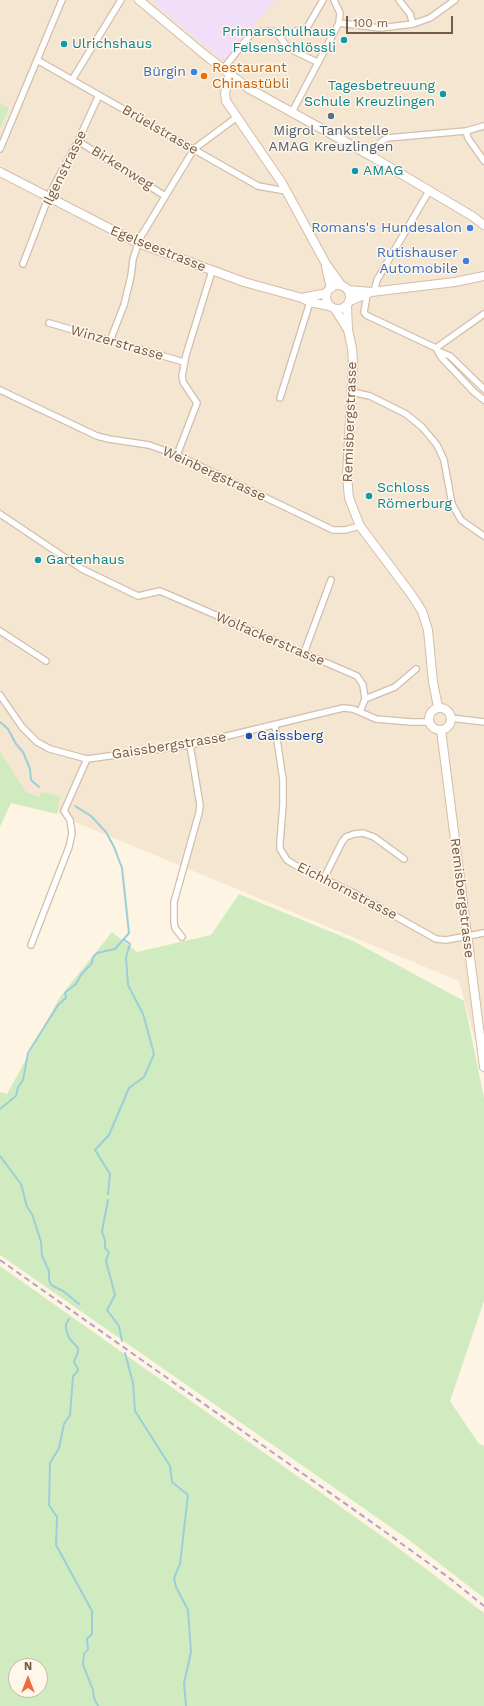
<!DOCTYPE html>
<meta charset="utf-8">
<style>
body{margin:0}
#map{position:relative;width:484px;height:1706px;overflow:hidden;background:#fdf4e3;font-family:"Work Sans",sans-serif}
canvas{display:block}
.north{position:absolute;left:8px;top:1658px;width:40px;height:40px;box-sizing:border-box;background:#fff7ea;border:1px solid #c8b8a9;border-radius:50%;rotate:0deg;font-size:11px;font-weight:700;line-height:16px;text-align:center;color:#765a47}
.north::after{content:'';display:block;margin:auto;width:14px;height:18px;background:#ed6d42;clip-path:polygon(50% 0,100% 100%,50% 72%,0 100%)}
.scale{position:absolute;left:346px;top:16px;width:107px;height:18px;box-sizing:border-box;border:2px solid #765a47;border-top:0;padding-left:5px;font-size:12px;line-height:14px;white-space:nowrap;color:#765a47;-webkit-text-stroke:3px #fff7ea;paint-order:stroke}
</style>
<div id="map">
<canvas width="484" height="1706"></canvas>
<div class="north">N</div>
<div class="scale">100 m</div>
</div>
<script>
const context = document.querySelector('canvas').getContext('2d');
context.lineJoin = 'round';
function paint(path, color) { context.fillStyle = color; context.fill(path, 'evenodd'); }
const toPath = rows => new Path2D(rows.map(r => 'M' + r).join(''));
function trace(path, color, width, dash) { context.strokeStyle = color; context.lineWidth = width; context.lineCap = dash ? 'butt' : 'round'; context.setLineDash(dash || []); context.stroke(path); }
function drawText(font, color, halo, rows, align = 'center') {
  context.font = font + ' "Work Sans",sans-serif'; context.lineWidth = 3; context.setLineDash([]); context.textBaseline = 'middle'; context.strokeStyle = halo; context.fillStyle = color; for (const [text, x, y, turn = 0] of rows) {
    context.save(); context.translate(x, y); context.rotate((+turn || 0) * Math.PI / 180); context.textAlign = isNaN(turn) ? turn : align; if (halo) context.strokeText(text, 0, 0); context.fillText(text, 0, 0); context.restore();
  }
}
paint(toPath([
 [0,0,484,0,484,1074,459,981,70,820,15,786,0,770]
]), '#f5e6d1');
paint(toPath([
 [156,0,275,0,224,61,153,3]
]), '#f1dff9');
paint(toPath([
 [0,103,9,108,0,129],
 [0,752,26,792,39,797,41,792,60,796,57,814,11,803,0,827],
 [239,894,353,941,464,1001,484,1098,484,1301,450,1401,479,1444,484,1446,484,1598,405,1537,0,1255,0,1092,7,1094,60,997,112,932,137,952,211,935],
 [0,1266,389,1541,484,1613,484,1706,0,1706],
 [16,1666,40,1666,40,1690,16,1690]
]), '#d1ebc0');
trace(toPath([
 [0,722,8,729,16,744,23,752,30,769,31,780,39,787],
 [0,1109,16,1096,18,1087,23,1080,28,1053,58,1005,66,998,65,993,67,991,76,984,81,975,92,963,93,957,97,953,115,949,129,933,122,868,114,847,106,832,91,816,75,806],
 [0,1156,21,1184,27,1207,32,1214,41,1242,42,1256,49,1271,49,1280,51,1285,63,1291,79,1304],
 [108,1194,110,1174,95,1150,109,1135,129,1088,144,1077,154,1054,143,1014,128,985,126,957,130,944,123,939],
 [108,1200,102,1231,105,1241,105,1248,109,1252,106,1261,115,1295,107,1310,119,1326,122,1341],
 [69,1319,66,1324,66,1329,69,1338,78,1348,78,1352,74,1362,78,1369,77,1372,73,1376,70,1415,64,1424,59,1448,50,1463,49,1505,57,1517,56,1545,92,1611,92,1634,87,1639,88,1649,84,1654,83,1665,93,1690,94,1698,98,1706],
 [125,1353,133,1383,135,1411,170,1466,172,1482,188,1495,180,1564,174,1578,176,1587,188,1610,191,1652,184,1683,186,1706]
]), '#9cceda', 2);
const street = toPath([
 [334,0,340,13,339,23],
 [399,0,410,14,413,24],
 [277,33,288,48,317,62],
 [37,60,258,186,286,191],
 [223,69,250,35,255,32,268,31,288,33,305,29,308,26,323,0],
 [72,80,121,0],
 [292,112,339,23,380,28,413,24,430,18,455,0],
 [466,131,468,138,484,161],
 [78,141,165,196],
 [0,149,62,0],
 [371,156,382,141,387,138,466,131,484,126],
 [23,264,50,193,78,141,99,95],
 [374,292,377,280,429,191],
 [367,295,364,312,366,315,436,348,484,314],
 [49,323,184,362],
 [110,341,124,305,131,276,133,259,140,238,194,149,237,117],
 [436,348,441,357,474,392,484,400],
 [438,351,450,356,484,389],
 [0,390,97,436,109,439,149,445,177,455,333,530,345,530,360,526],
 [352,392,370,396,406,414,422,427,437,445,444,460,452,504,461,520,484,536],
 [280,398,310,302],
 [177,455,197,403,183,382,182,376,186,355,212,271],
 [0,514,82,569,138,596,160,591,357,676,363,685,365,699],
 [0,631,46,661],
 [304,653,331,580],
 [0,695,22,727,37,742,50,749,87,759,190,745,343,708,353,709,376,719,411,722,429,722],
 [360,712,365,699,395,687,416,669],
 [451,718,484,722],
 [275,726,283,780,283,805,280,842,280,849,287,860,293,864,354,893,436,939,446,940,484,933],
 [324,878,342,842,346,837,354,834,363,833,374,837,404,859],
 [182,937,175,928,174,922,174,902,199,813,200,805,190,745],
 [31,945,69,847,72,833,70,820,64,811,87,759]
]);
const secondary = toPath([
 [139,0,205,55,248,88,371,156,472,216,484,225],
 [230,75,225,93,226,101,282,183,326,264,342,286],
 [0,172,138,243,244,282,302,298,310,302,329,306],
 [326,267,331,288],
 '326 297a12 12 0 1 1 24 0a12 12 0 1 1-24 0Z',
 [348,290,371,292,455,282,484,276],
 [302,298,327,293],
 [350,301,371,292],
 [347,306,348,330,352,348,353,362,347,476,349,498,360,526,411,594,422,611,428,630,433,682,438,707],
 [335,309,348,330],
 '429 719a11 11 0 1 1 22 0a11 11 0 1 1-22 0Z',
 [441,730,484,1067]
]);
trace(street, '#d1beab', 8);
trace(secondary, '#d4bda8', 10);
trace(street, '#fff', 5.5);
trace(secondary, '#fff', 8);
trace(toPath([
 [0,1260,377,1526,448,1577,484,1606]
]), '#b7a1c7', 2, [6, 4]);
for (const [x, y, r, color] of [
 [344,40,4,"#0f9aa8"],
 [64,44,4,"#0f9aa8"],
 [194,72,4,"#3f7fe0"],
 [204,76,4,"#e8710a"],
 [443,94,4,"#0f9aa8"],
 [331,116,4,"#5c6f8a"],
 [355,171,4,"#0f9aa8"],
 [470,228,4,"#3f7fe0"],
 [466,261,4,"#3f7fe0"],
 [369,496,4,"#0f9aa8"],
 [38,560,4,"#0f9aa8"],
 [249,736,4,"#1a4fb4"]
]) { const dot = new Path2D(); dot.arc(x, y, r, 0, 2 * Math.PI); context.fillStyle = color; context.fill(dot); trace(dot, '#fff7ea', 1.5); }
drawText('14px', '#0d838f', '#fff7ea', [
 ["Primarschulhaus",336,32,"right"],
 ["Felsenschlössli",336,48,"right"],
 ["Ulrichshaus",72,44],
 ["Tagesbetreuung",435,86,"right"],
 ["Schule Kreuzlingen",435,102,"right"],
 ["AMAG",363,171],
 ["Schloss",377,488],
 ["Römerburg",377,504],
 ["Gartenhaus",46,560]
], 'left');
drawText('14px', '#c56008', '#fff7ea', [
 ["Restaurant",212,68],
 ["Chinastübli",212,84]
], 'left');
drawText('14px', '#366cbe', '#fff7ea', [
 ["Bürgin",186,72],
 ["Romans's Hundesalon",462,228],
 ["Rutishauser",458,253],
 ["Automobile",458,269]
], 'right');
drawText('14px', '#765a47', '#fff7ea', [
 ["Brüelstrasse",160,130,30],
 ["Ilgenstrasse",65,168,-64],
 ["Birkenweg",122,168,32],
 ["Egelseestrasse",158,249,22],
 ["Winzerstrasse",117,343,16],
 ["Remisbergstrasse",350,422,-88],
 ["Weinbergstrasse",214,474,25],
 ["Wolfackerstrasse",270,639,23],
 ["Gaissbergstrasse",169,746,-9],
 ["Eichhornstrasse",347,891,27],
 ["Remisbergstrasse",462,898,83]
]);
drawText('14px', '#4e5e75', '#fff7ea', [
 ["Migrol Tankstelle",331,131],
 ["AMAG Kreuzlingen",331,147]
]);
drawText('14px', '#164399', '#fff7ea', [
 ["Gaissberg",257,736]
], 'left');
</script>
